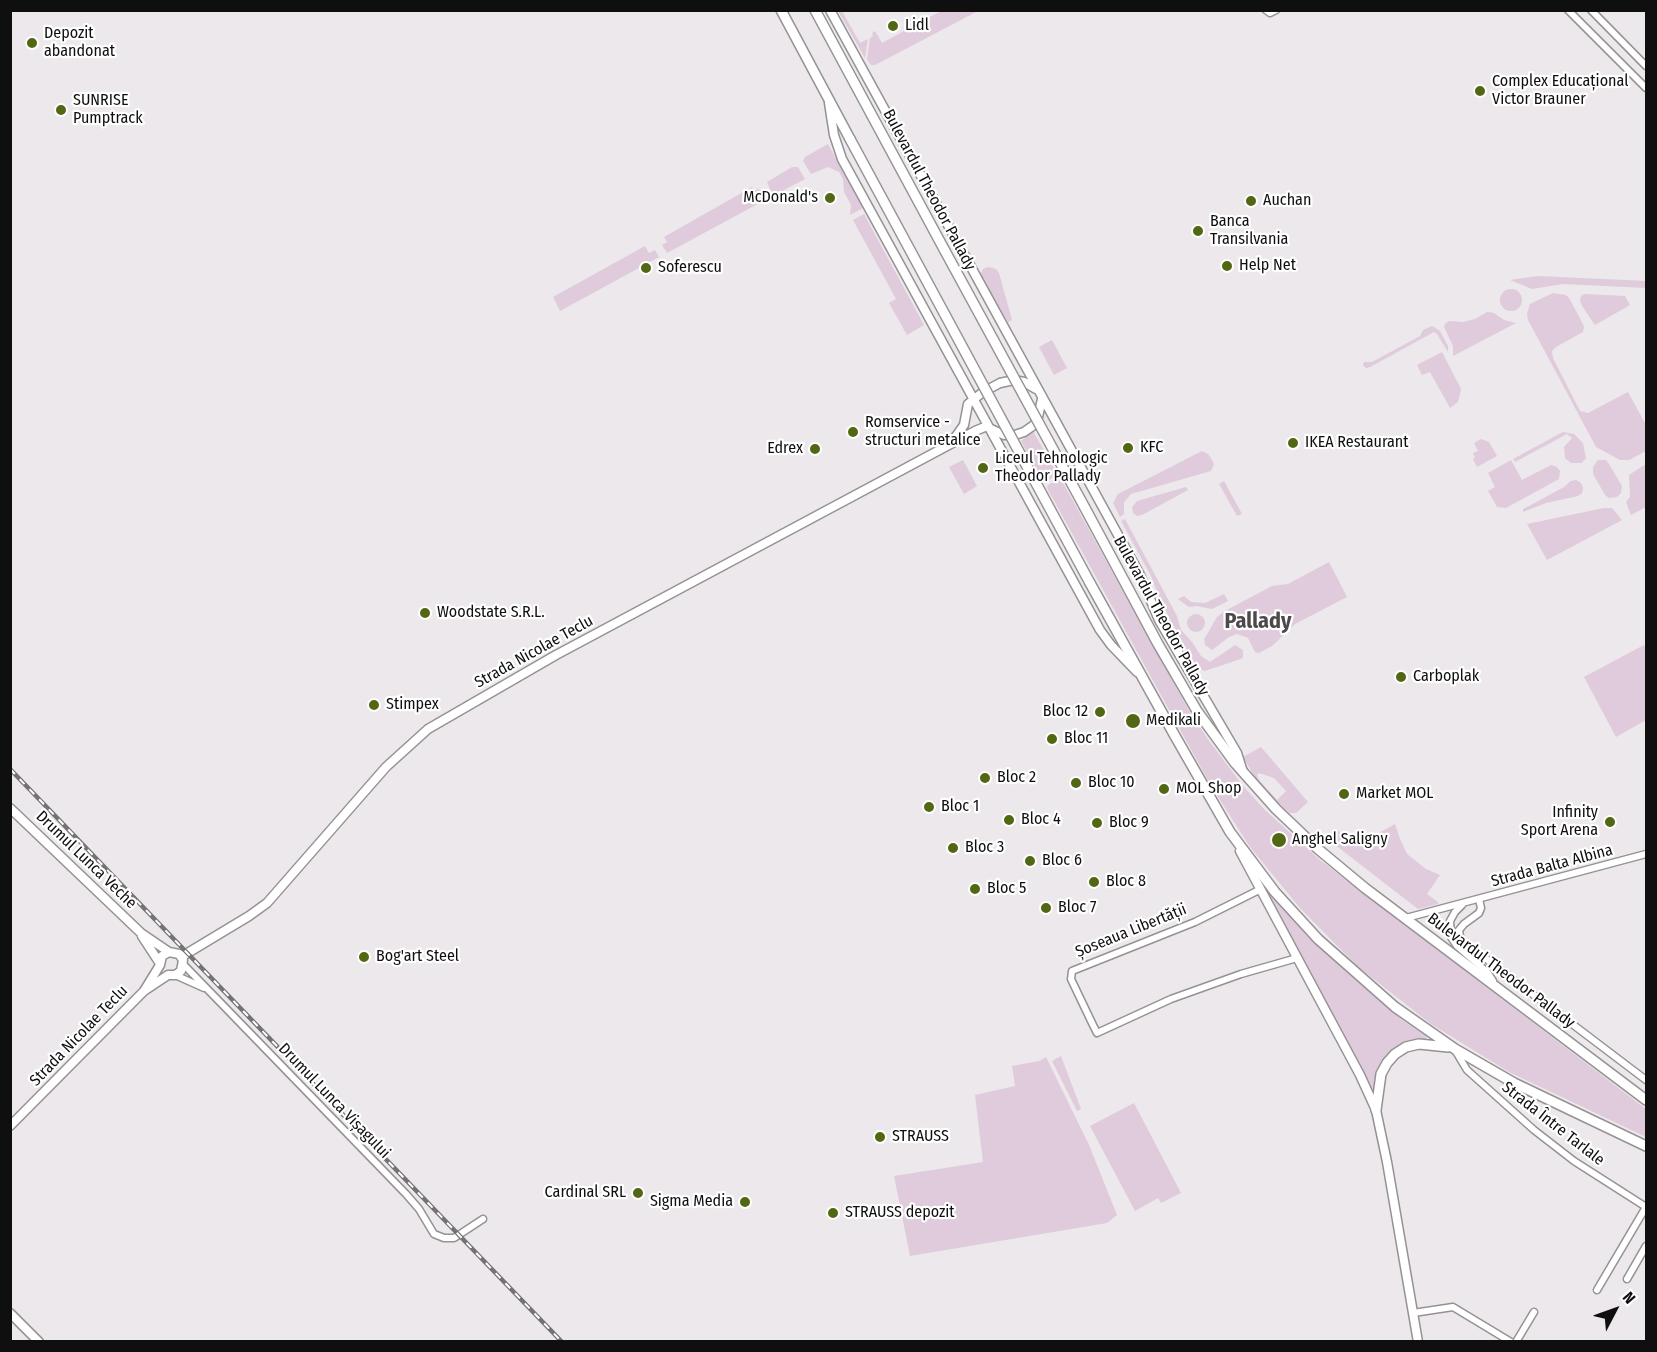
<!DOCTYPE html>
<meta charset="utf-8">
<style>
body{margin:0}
#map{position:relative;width:1657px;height:1352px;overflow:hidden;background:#ece8eb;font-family:"Fira Sans Condensed",sans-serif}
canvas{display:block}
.frame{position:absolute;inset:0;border:12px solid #100f10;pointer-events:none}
.north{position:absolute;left:1585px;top:1280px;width:60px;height:60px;-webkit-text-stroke:4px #fff;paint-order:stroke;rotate:49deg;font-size:16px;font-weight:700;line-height:24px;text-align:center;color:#100f10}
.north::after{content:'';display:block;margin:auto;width:21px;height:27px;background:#100f10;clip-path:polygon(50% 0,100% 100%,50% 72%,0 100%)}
</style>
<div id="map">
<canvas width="1657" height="1352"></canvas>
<div class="frame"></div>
<div class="north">N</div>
</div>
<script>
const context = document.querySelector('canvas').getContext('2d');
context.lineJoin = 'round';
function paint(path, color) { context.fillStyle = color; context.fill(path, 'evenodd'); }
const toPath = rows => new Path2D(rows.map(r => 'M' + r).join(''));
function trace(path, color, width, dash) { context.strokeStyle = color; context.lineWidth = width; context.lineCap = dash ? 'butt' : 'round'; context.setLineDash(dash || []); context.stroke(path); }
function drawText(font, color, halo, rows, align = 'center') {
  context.font = font + ' "Fira Sans Condensed",sans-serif'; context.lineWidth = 4.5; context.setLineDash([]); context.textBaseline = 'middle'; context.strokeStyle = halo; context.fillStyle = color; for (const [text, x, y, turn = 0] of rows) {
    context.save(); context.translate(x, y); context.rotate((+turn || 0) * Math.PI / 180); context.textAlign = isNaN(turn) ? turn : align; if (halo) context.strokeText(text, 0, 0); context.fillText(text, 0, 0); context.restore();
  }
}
paint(toPath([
 [838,11,842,11,860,43,868,39,865,58],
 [941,11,978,11,875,65,871,65,867,59,870,38,873,36,872,33,875,31,882,43],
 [828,144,863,208,850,215,851,205,844,192,843,179,839,172,828,167,811,174,803,161,805,157],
 [792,167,798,167,805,179,773,196,767,182],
 [752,187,754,191,759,189,765,200,667,253,662,245,667,242,664,237],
 [864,214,924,325,907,335,889,303,896,299,853,220],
 [645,246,649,253,655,250,659,257,560,311,553,297],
 [988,267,996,269,999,273,1012,320,1008,322,980,275,983,269],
 [1538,276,1646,281,1646,288,1563,284,1532,289,1510,280],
 '1500 300a11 11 0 1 1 22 0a11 11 0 1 1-22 0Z',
 [1553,293,1566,295,1569,298,1584,326,1583,332,1556,347,1552,351,1553,358,1580,411,1588,413,1628,392,1646,425,1646,451,1629,460,1620,460,1596,447,1528,320,1527,314,1530,304],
 [1584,294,1625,296,1630,305,1595,325,1582,306,1580,300,1581,296],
 [1487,312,1494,313,1504,320,1516,323,1453,356,1453,346,1444,327,1445,324,1449,321,1463,322,1475,319],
 [1432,326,1440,331,1448,346,1448,352,1437,334,1434,332,1370,367,1366,368,1363,365,1364,362,1372,362,1420,336,1423,330],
 [1052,340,1067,368,1054,375,1039,347],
 [1442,352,1461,389,1458,402,1450,408,1430,372,1422,375,1417,365],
 [1033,431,1056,472,1053,477,1048,481,1042,479,1021,441],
 [1563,432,1574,434,1583,443,1586,458,1582,463,1571,463,1565,458,1564,447,1572,438,1567,434,1515,462,1513,459],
 [1481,439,1489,442,1497,456,1477,467,1473,459,1475,458,1473,453,1478,451,1474,443],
 [1202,451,1208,454,1212,460,1214,464,1211,471,1131,494,1124,502,1124,514,1120,517,1113,503,1118,494],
 [963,460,977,486,964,494,949,467],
 [1511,460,1522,480,1551,465,1557,467,1560,471,1559,479,1506,508,1497,507,1488,491,1495,487,1488,473],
 [1598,460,1606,460,1609,464,1622,486,1621,493,1617,497,1609,498,1605,495,1593,474,1593,467],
 [1646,464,1646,507,1631,515,1626,502,1630,497,1629,475],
 [1059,479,1062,481,1188,709,1207,738,1243,786,1265,810,1320,860,1646,1109,1646,1137,1509,1072,1431,1024,1357,966,1300,908,1250,847,1211,786,1047,488,1048,485],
 [1576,480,1581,483,1583,488,1582,493,1578,496,1546,503,1523,512,1523,509,1529,506,1564,487,1571,481],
 [1224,481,1242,514,1237,516,1219,484],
 [1186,487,1188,490,1142,515,1137,516,1133,513,1132,507,1137,501],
 [1604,508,1612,508,1622,520,1547,560,1527,524],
 [1125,519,1177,616,1181,630,1192,642,1201,656,1210,662,1235,645,1243,650,1243,657,1241,659,1205,671,1198,669,1195,666,1161,602,1151,576,1121,521],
 [1329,562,1347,597,1295,624,1272,646,1259,653,1255,652,1248,638,1237,634,1229,637,1212,650,1205,645,1204,639,1206,636,1217,617,1223,612,1272,586,1288,584],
 [1224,594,1228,601,1212,609,1197,606,1189,607,1178,599,1184,596,1191,602,1205,603],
 '1187 623a9 9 0 1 1 18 0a9 9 0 1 1-18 0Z',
 [1644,645,1646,649,1646,720,1616,737,1584,677],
 [1261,747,1308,802,1296,813,1290,813,1279,805,1260,786,1243,757],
 [1259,773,1274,778,1286,791,1277,800,1259,780,1257,775],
 [1395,824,1400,839,1407,854,1426,869,1440,875,1427,894,1438,902,1438,904,1418,909,1330,841,1329,838,1337,830,1357,845],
 [1258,878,1308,935,1351,976,1402,1020,1427,1037,1425,1040,1405,1043,1373,1089,1370,1087],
 [1061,1056,1081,1109,1077,1111,1052,1061],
 [1046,1057,1089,1145,1117,1215,1107,1223,910,1256,894,1176,983,1162,975,1095,1015,1086,1012,1066,1039,1061],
 [1134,1103,1181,1193,1161,1203,1158,1198,1135,1211,1090,1126]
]), '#dfcbdb');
const street = toPath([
 [1266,10,1270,13,1276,10],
 [1568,10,1646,88],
 [1591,10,1646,66],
 [1261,889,1195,922,1072,971,1071,979,1092,1023,1097,1033,1171,999,1241,974,1297,958],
 [1479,899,1481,908,1479,913,1464,924,1459,930,1460,937,1464,942,1646,1080],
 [1462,905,1455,912,1450,921,1451,937,1457,946,1487,972,1493,981],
 [1406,918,1646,854],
 [183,964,406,1194,419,1209,434,1234,444,1238,454,1238,483,1219],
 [175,975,204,988],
 [1455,1050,1467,1070,1534,1130,1574,1161,1646,1207],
 [1627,1279,1646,1246],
 [1597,1290,1646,1207],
 [1413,1313,1453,1307,1511,1342],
 [1516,1342,1534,1312]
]);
const secondary = toPath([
 [830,10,1140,575,1159,620,1237,753,1243,772],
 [829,103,834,135,842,159,882,232,1100,630,1111,645,1137,672],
 [989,428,1004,435,1015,435,1024,432,1034,425,1038,417,1042,399],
 [954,439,964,425,968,404,983,392,1000,383,1014,380,1024,382,1036,389],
 [10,808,141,933,169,952],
 [1240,851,1360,1075,1376,1110,1387,1162,1418,1342],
 [142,936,159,962],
 [181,957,249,916,267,903,386,767,428,729,556,655,975,431,987,426],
 [10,1126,144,991,160,965,162,956,169,952,179,954,183,960,181,971,175,975,168,975,144,991],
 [10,1313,39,1342]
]);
const primary = toPath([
 [781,10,850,139],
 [815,10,945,251],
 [1085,508,1158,644,1197,711,1235,763,1276,809,1318,849,1365,888,1646,1100],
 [1090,583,1175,736,1230,832,1275,892,1318,939,1395,1007,1455,1049,1514,1083,1646,1146],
 [1376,1110,1381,1074,1387,1063,1395,1054,1406,1047,1419,1044,1448,1047]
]);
trace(street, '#959294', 9);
trace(secondary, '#959294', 11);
trace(primary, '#959294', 12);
trace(street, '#fff', 6);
trace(secondary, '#fff', 8);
trace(primary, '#fff', 9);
const rail = toPath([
 [10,769,562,1342]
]);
trace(rail, '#747274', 4.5);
trace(rail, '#fff', 2, [7]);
const primaryBridge = toPath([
 [850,139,1090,583],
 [945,251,1085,508]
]);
trace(primaryBridge, '#959294', 12, []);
trace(primaryBridge, '#fff', 9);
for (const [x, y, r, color] of [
 [893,26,6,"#526713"],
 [32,43,6,"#526713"],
 [1480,91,6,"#526713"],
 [61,110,6,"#526713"],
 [830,198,6,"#526713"],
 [1251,201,6,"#526713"],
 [1198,231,6,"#526713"],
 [1227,266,6,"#526713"],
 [646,268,6,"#526713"],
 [853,432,6,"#526713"],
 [1293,443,6,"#526713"],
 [1128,448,6,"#526713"],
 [815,449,6,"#526713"],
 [983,468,6,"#526713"],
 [425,613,6,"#526713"],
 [1401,677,6,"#526713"],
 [374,705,6,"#526713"],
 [1100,712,6,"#526713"],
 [1133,721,8,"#526713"],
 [1052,739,6,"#526713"],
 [985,778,6,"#526713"],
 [1076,783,6,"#526713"],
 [1164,789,6,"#526713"],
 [1344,794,6,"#526713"],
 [929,807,6,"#526713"],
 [1009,820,6,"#526713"],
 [1610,822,6,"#526713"],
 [1097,823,6,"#526713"],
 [1279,840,8,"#526713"],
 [953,848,6,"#526713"],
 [1030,861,6,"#526713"],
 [1094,882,6,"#526713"],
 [975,889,6,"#526713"],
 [1046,908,6,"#526713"],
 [364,957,6,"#526713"],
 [880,1137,6,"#526713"],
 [638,1193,6,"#526713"],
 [745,1202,6,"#526713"],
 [833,1213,6,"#526713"]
]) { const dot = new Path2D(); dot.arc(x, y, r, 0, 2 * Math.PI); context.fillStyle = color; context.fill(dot); trace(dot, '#fff', 2); }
drawText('16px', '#100f10', '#fff', [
 ["Lidl",905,26],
 ["Depozit",44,34],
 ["abandonat",44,52],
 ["Complex Educațional",1492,82],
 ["Victor Brauner",1492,100],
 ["SUNRISE",73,101],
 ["Pumptrack",73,119],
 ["McDonald's",818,198,"right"],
 ["Auchan",1263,201],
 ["Banca",1210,222],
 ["Transilvania",1210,240],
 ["Help Net",1239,266],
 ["Soferescu",658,268],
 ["Romservice -",865,423],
 ["structuri metalice",865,441],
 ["IKEA Restaurant",1305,443],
 ["KFC",1140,448],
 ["Edrex",803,449,"right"],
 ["Liceul Tehnologic",995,459],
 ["Theodor Pallady",995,477],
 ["Woodstate S.R.L.",437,613],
 ["Carboplak",1413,677],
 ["Stimpex",386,705],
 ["Bloc 12",1088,712,"right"],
 ["Medikali",1146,721],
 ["Bloc 11",1064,739],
 ["Bloc 2",997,778],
 ["Bloc 10",1088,783],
 ["MOL Shop",1176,789],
 ["Market MOL",1356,794],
 ["Bloc 1",941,807],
 ["Infinity",1598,813,"right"],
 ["Sport Arena",1598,831,"right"],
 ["Bloc 4",1021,820],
 ["Bloc 9",1109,823],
 ["Anghel Saligny",1292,840],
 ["Bloc 3",965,848],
 ["Bloc 6",1042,861],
 ["Bloc 8",1106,882],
 ["Bloc 5",987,889],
 ["Bloc 7",1058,908],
 ["Bog'art Steel",376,957],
 ["STRAUSS",892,1137],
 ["Cardinal SRL",626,1193,"right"],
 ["Sigma Media",733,1202,"right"],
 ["STRAUSS depozit",845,1213]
], 'left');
drawText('16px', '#100f10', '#fff', [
 ["Bulevardul Theodor Pallady",929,190,62],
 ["Bulevardul Theodor Pallady",1161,616,61],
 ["Strada Nicolae Teclu",534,652,-29],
 ["Drumul Lunca Veche",86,860,44],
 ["Strada Balta Albina",1552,866,-15],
 ["Șoseaua Libertății",1131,931,-22],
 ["Bulevardul Theodor Pallady",1501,971,37],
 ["Strada Nicolae Teclu",79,1036,-46],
 ["Drumul Lunca Vișagului",334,1101,46],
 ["Strada Între Tarlale",1553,1124,38]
]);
drawText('bold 22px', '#4c494b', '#fff', [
 ["Pallady",1258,622]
]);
</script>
